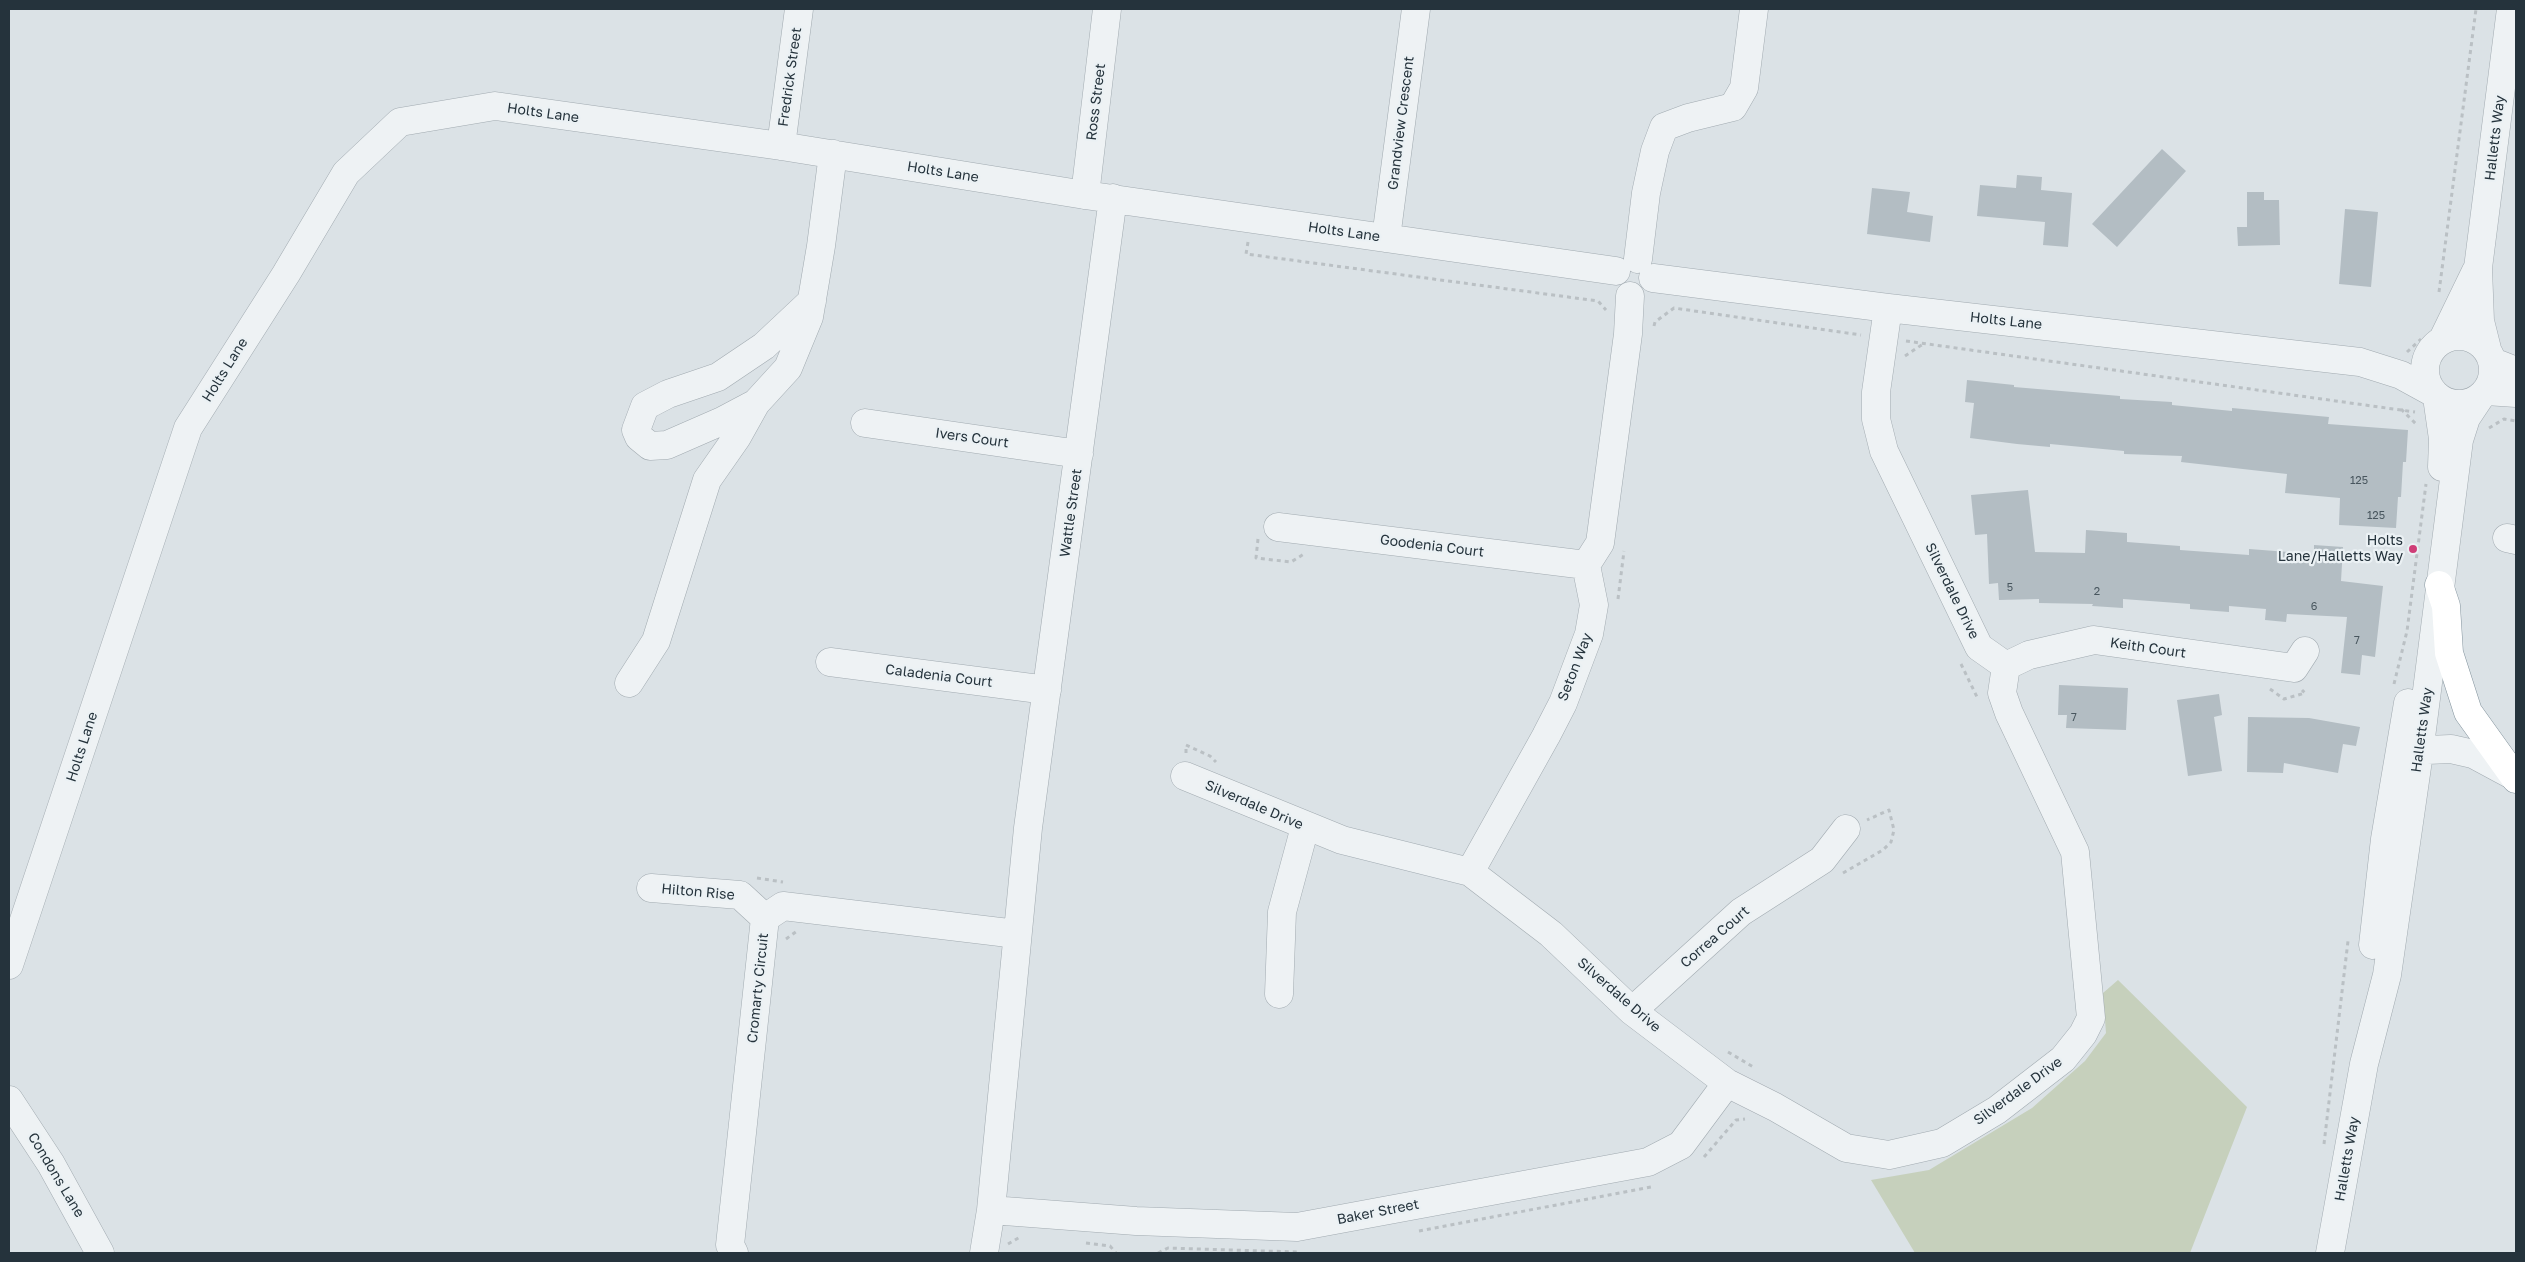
<!DOCTYPE html>
<style>
body{margin:0}
#map{position:relative;width:2525px;height:1262px;overflow:hidden;background:#dbe2e6;font-family:"Golos Text",sans-serif}
canvas{display:block}
.frame{position:absolute;inset:0;border:10px solid #25333c;pointer-events:none}
</style>
<div id="map">
<canvas width="2525" height="1262"></canvas>
<div class="frame"></div>
</div>
<script>
const context = document.querySelector('canvas').getContext('2d');
context.lineJoin = 'round';
function paint(path, color) { context.fillStyle = color; context.fill(path, 'evenodd'); }
const toPath = rows => new Path2D(rows.map(r => 'M' + r).join(''));
function trace(path, color, width, dash) { context.strokeStyle = color; context.lineWidth = width; context.lineCap = dash ? 'butt' : 'round'; context.setLineDash(dash || []); context.stroke(path); }
function drawText(font, color, halo, rows, align = 'center') {
  context.font = font + ' "Golos Text",sans-serif'; context.lineWidth = 4.5; context.setLineDash([]); context.textBaseline = 'middle'; context.strokeStyle = halo; context.fillStyle = color; for (const [text, x, y, turn = 0] of rows) {
    context.save(); context.translate(x, y); context.rotate((+turn || 0) * Math.PI / 180); context.textAlign = isNaN(turn) ? turn : align; if (halo) context.strokeText(text, 0, 0); context.fillText(text, 0, 0); context.restore();
  }
}
paint(toPath([
 [2118,980,2247,1107,2190,1253,1915,1253,1871,1180,1929,1170,2032,1108,2085,1061,2106,1033,2103,993]
]), '#c6d0bc');
paint(toPath([
 [2162,149,2186,171,2117,247,2092,224],
 [2017,175,2042,177,2041,190,2072,193,2068,247,2043,245,2045,222,1977,216,1980,185,2016,188],
 [1872,188,1910,192,1907,212,1933,216,1930,242,1867,234],
 [2247,192,2264,192,2264,200,2279,200,2280,245,2238,246,2237,227,2247,227],
 [2345,209,2378,212,2371,287,2339,284],
 [1967,380,2014,385,2014,387,2120,396,2120,399,2172,402,2172,405,2232,411,2232,408,2329,417,2328,424,2408,430,2406,462,2403,462,2401,497,2398,497,2396,528,2339,525,2340,498,2285,493,2287,474,2181,462,2182,456,2124,454,2124,451,2050,444,2050,447,2017,444,1970,438,1974,403,1965,402],
 [2028,490,2035,552,2085,553,2086,530,2127,533,2127,542,2180,546,2180,550,2249,555,2249,549,2314,554,2314,545,2343,547,2341,581,2383,586,2375,657,2362,655,2360,675,2341,673,2347,617,2287,614,2286,622,2265,620,2266,609,2229,606,2229,612,2190,609,2190,604,2123,599,2123,608,2092,606,2093,604,2039,603,2039,599,1999,600,1998,583,1989,584,1987,534,1975,535,1971,495],
 [2059,685,2128,688,2126,730,2066,728,2067,715,2058,715],
 [2219,694,2222,715,2214,717,2222,771,2188,776,2177,700],
 [2248,717,2309,718,2360,727,2356,746,2343,744,2338,773,2284,763,2283,773,2247,772]
]), '#b3bdc3');
const minor = toPath([
 [781,146,799,9],
 [1085,195,1107,9],
 [1386,238,1416,9],
 [1638,259,1646,193,1655,151,1664,127,1688,118,1733,107,1744,88,1754,9],
 [1653,278,1888,308,2360,362,2401,375,2432,392],
 [1888,308,1876,392,1876,419,1884,451,1979,647,2006,666],
 '2425 370a34 34 0 1 1 68 0a34 34 0 1 1-68 0Z',
 [2443,339,2476,271],
 [2487,349,2480,321,2478,268,2511,9],
 [2493,362,2516,371],
 [2486,391,2516,393],
 [2437,397,2443,439,2442,467],
 [756,403,722,421,667,445,650,446,639,437,636,430,645,406,668,394,718,377,764,346,812,301],
 [865,423,1079,454],
 [1278,527,1586,565],
 [2507,538,2516,540],
 [830,662,1047,690],
 [2006,666,2029,655,2094,640,2294,668,2305,651],
 [629,683,656,641,707,480,737,437,756,403,788,368,809,317,821,246,833,154],
 [2403,759,2427,750,2451,749,2473,754,2512,775],
 [1185,776,1342,840,1470,872,1551,934,1632,1011,1727,1083,1775,1107,1846,1148,1889,1155,1942,1143,1997,1110,2063,1059,2083,1034,2091,1018,2075,852,2009,713,2002,693,2006,666],
 [1470,872,1546,736,1563,703,1589,634,1594,605,1586,565,1600,543,1628,334,1630,296],
 [651,888,740,895,765,918],
 [765,918,783,906,1017,934],
 [2373,945,2385,839,2408,703],
 [9,965,188,428,286,274,346,173,400,122,495,106,781,146,1085,195,1616,271],
 [1279,994,1282,912,1305,827],
 [1632,1011,1741,912,1822,860,1846,829],
 [9,1100,51,1164,100,1253],
 [991,1210,1136,1221,1297,1227,1648,1162,1681,1145,1727,1083],
 [734,1253,730,1245,765,918],
 [984,1253,991,1210,1028,828,1113,198],
 [2330,1253,2364,1064,2387,975,2419,753,2459,440,2466,418,2480,397]
]);
const highway = toPath([
 [2439,585,2446,606,2449,653,2468,712,2516,779]
]);
trace(minor, '#a1aab0', 29);
trace(highway, '#83939d', 29);
trace(toPath([
 [1248,242,1246,254,1598,301,1606,310],
 [2439,292,2476,9],
 [1654,326,1655,322,1674,308,1861,335],
 [1906,341,2415,412],
 [2407,352,2421,339],
 [1905,356,1923,344],
 [2401,409,2416,424],
 [2489,428,2504,419,2516,421],
 [1258,539,1256,558,1291,562,1304,554],
 [1618,599,1624,551],
 [1961,664,1978,699],
 [2394,684,2407,631,2426,484],
 [2270,689,2284,699,2305,693,2302,690],
 [1186,753,1186,745,1210,756,1216,762],
 [1843,873,1883,850,1891,842,1894,830,1889,810,1867,820],
 [757,878,783,882],
 [786,939,797,931],
 [1728,1052,1755,1068],
 [2324,1144,2348,941],
 [1704,1157,1736,1120,1745,1119],
 [1419,1231,1651,1187],
 [1086,1243,1110,1246,1116,1253],
 [1008,1244,1020,1237],
 [1158,1253,1168,1248,1297,1252]
]), '#bac0c4', 3, [4, 4]);
trace(minor, '#eef2f4', 28);
trace(highway, '#fff', 28);
for (const [x, y, r, color] of [
 [2413,549,5,"#cf3d77"]
]) { const dot = new Path2D(); dot.arc(x, y, r, 0, 2 * Math.PI); context.fillStyle = color; context.fill(dot); trace(dot, '#ebf1f4', 2); }
drawText('11px', '#48565e', null, [
 ["125",2359,481],
 ["125",2376,516],
 ["5",2010,588],
 ["2",2097,592],
 ["6",2314,607],
 ["7",2357,641],
 ["7",2074,718]
]);
drawText('14px', '#25333c', '#ebf1f4', [
 ["Fredrick Street",790,77,-82],
 ["Ross Street",1096,102,-83],
 ["Holts Lane",543,113,8],
 ["Grandview Crescent",1401,123,-83],
 ["Halletts Way",2495,138,-83],
 ["Holts Lane",943,172,9],
 ["Holts Lane",1344,232,8],
 ["Holts Lane",2006,321,6],
 ["Holts Lane",225,370,-58],
 ["Ivers Court",972,438,8],
 ["Wattle Street",1071,513,-82],
 ["Goodenia Court",1432,546,7],
 ["Silverdale Drive",1952,591,64],
 ["Keith Court",2148,648,8],
 ["Seton Way",1575,667,-69],
 ["Caladenia Court",939,676,7],
 ["Halletts Way",2422,730,-82],
 ["Holts Lane",82,747,-72],
 ["Silverdale Drive",1254,805,23],
 ["Hilton Rise",698,892,5],
 ["Correa Court",1715,937,-41],
 ["Cromarty Circuit",758,988,-84],
 ["Silverdale Drive",1619,995,41],
 ["Silverdale Drive",2018,1091,-36],
 ["Halletts Way",2347,1159,-80],
 ["Condons Lane",56,1175,59],
 ["Baker Street",1378,1212,-11]
]);
drawText('14px', '#25333c', '#ebf1f4', [
 ["Holts",2403,541],
 ["Lane/Halletts Way",2403,557]
], 'right');
</script>
